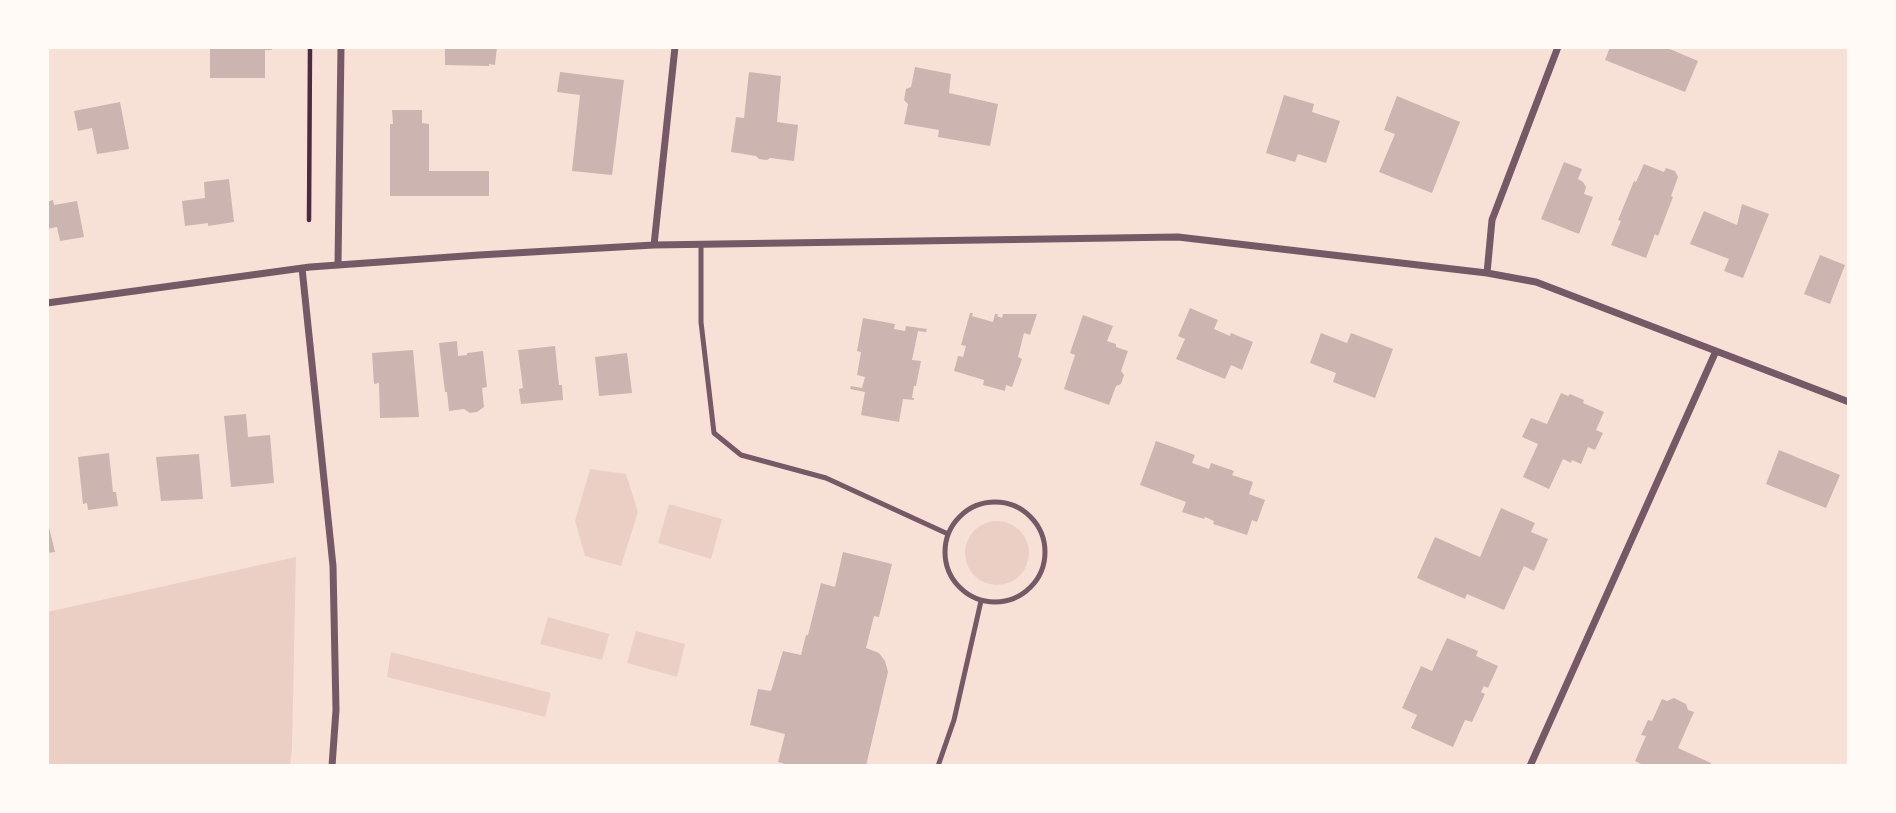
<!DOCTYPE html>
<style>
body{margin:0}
#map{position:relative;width:1896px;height:813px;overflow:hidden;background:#f7e1d7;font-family:"IBM Plex Sans",sans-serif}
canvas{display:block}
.frame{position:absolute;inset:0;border:49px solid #fffaf5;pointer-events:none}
</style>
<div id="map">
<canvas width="1896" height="813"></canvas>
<div class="frame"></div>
</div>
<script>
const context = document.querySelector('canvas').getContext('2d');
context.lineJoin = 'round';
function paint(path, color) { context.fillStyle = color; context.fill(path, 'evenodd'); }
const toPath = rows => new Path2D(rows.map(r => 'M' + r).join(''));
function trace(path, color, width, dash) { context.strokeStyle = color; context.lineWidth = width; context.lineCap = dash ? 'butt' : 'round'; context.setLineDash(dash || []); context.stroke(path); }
paint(toPath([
 [590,469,626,474,638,512,621,566,585,556,575,521],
 [669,504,722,519,711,559,658,543],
 '965 553a32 32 0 1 1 64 0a32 32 0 1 1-64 0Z',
 [296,557,292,748,290,766,47,766,47,612],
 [548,617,609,634,602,660,540,644],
 [636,631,685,644,677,677,627,663],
 [391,652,551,693,545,717,387,677]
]), '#ebcfc5');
paint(toPath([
 [210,47,272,47,272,50,265,50,265,78,210,78],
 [445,47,497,47,495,65,489,64,489,66,445,65],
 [1610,47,1665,47,1698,61,1685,92,1605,60],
 [915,67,951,74,949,93,998,104,990,146,938,137,939,130,904,124,908,104,904,100,906,89,911,87],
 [560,72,624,80,612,175,572,171,580,95,557,92],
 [749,72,781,76,777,122,798,125,794,161,770,158,767,160,759,159,756,156,731,152,736,117,744,118],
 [1284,95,1314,104,1312,112,1340,121,1326,163,1298,154,1295,162,1266,153],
 [1397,96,1460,122,1432,193,1379,172,1395,134,1384,130],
 [120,102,129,149,97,154,92,128,78,131,74,111],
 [392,110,422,110,422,123,429,124,429,171,489,171,489,196,390,196,390,124,393,124],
 [1564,162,1582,169,1578,179,1583,182,1586,187,1584,194,1593,197,1579,234,1541,219],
 [1644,164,1664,172,1666,168,1675,171,1678,177,1671,196,1673,197,1658,236,1655,234,1646,258,1611,245,1621,221,1618,220,1634,181,1636,182],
 [229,179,234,222,208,226,208,223,185,226,182,201,205,198,204,182],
 [53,200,54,205,77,201,84,237,60,241,57,227,47,229,47,202],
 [1742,204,1769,214,1743,278,1724,271,1729,259,1690,244,1704,211,1737,225],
 [1820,255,1845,265,1830,304,1804,294],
 [1190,308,1218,320,1214,329,1230,336,1231,333,1253,342,1242,370,1231,365,1225,379,1176,359,1185,339,1178,336],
 [970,313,973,313,972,316,993,322,995,314,998,314,997,316,1002,318,1003,314,1037,314,1030,335,1024,333,1018,357,1022,359,1012,387,1006,385,1005,391,983,385,984,380,954,371,958,356,963,357,966,346,961,345],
 [1083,315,1113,326,1107,341,1116,344,1116,347,1128,351,1121,371,1124,375,1121,384,1116,386,1109,405,1064,389,1075,355,1070,353],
 [863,318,895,324,894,329,905,331,906,326,927,329,926,332,918,331,912,360,921,361,916,386,914,386,912,398,914,398,914,400,903,399,899,422,861,415,865,392,850,389,851,386,862,388,865,377,857,375,861,352,857,351],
 [1321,333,1347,343,1351,333,1393,349,1375,398,1333,382,1336,373,1310,363],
 [457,341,458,356,467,355,467,353,483,351,487,387,482,388,484,407,477,412,470,413,464,409,449,411,447,392,445,392,439,343],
 [555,346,559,385,562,385,563,400,521,404,519,389,523,388,518,350],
 [413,350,419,417,380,418,379,383,374,384,372,353],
 [627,353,632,393,599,396,595,357],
 [1561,393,1568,396,1570,394,1584,400,1583,403,1604,412,1596,430,1603,433,1595,450,1588,447,1581,464,1572,460,1571,463,1563,459,1549,489,1523,477,1538,444,1522,437,1531,418,1547,424],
 [246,414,248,437,270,435,274,483,231,487,224,416],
 [1156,441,1195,455,1192,463,1209,469,1211,463,1234,471,1232,475,1253,482,1249,494,1265,500,1257,522,1252,520,1247,535,1213,524,1214,521,1205,517,1204,519,1182,512,1186,502,1140,485],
 [1779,450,1840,475,1826,508,1766,484],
 [109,453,113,492,116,492,118,506,88,510,87,503,83,504,78,457],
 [199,454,203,499,161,501,156,457],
 [1501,508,1535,523,1531,532,1548,539,1534,571,1524,566,1504,610,1467,594,1465,599,1417,578,1435,537,1480,557],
 [47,519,55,552,47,553],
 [843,552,892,564,879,617,874,616,866,648,879,653,885,661,888,672,866,766,792,766,778,762,785,734,750,725,758,689,771,691,783,651,801,655,806,635,808,635,821,583,835,587],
 [1447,638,1478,651,1476,656,1498,666,1488,688,1484,686,1481,692,1485,694,1472,722,1465,720,1453,747,1411,728,1417,715,1402,708,1421,666,1432,671],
 [1674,698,1686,704,1688,710,1694,712,1678,748,1711,763,1710,766,1645,766,1635,761,1646,736,1641,735,1648,720,1652,721,1662,699,1667,701]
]), '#ccb4b1');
trace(toPath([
 [309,220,310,47]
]), '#4a2c40', 4.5);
trace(toPath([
 [701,245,701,322,714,433,741,455,826,478,948,534],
 '945 552a50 50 0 1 1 100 0a50 50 0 1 1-100 0Z',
 [938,766,954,720,981,601]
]), '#755966', 5);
trace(toPath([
 [654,245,675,47],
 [338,264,341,47],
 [302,268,333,566,336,710,332,766],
 [1487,273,1492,220,1558,47],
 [47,303,310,267,479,255,654,245,1178,237,1487,273,1536,282,1849,402],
 [1530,766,1716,351]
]), '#755966', 7);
</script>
